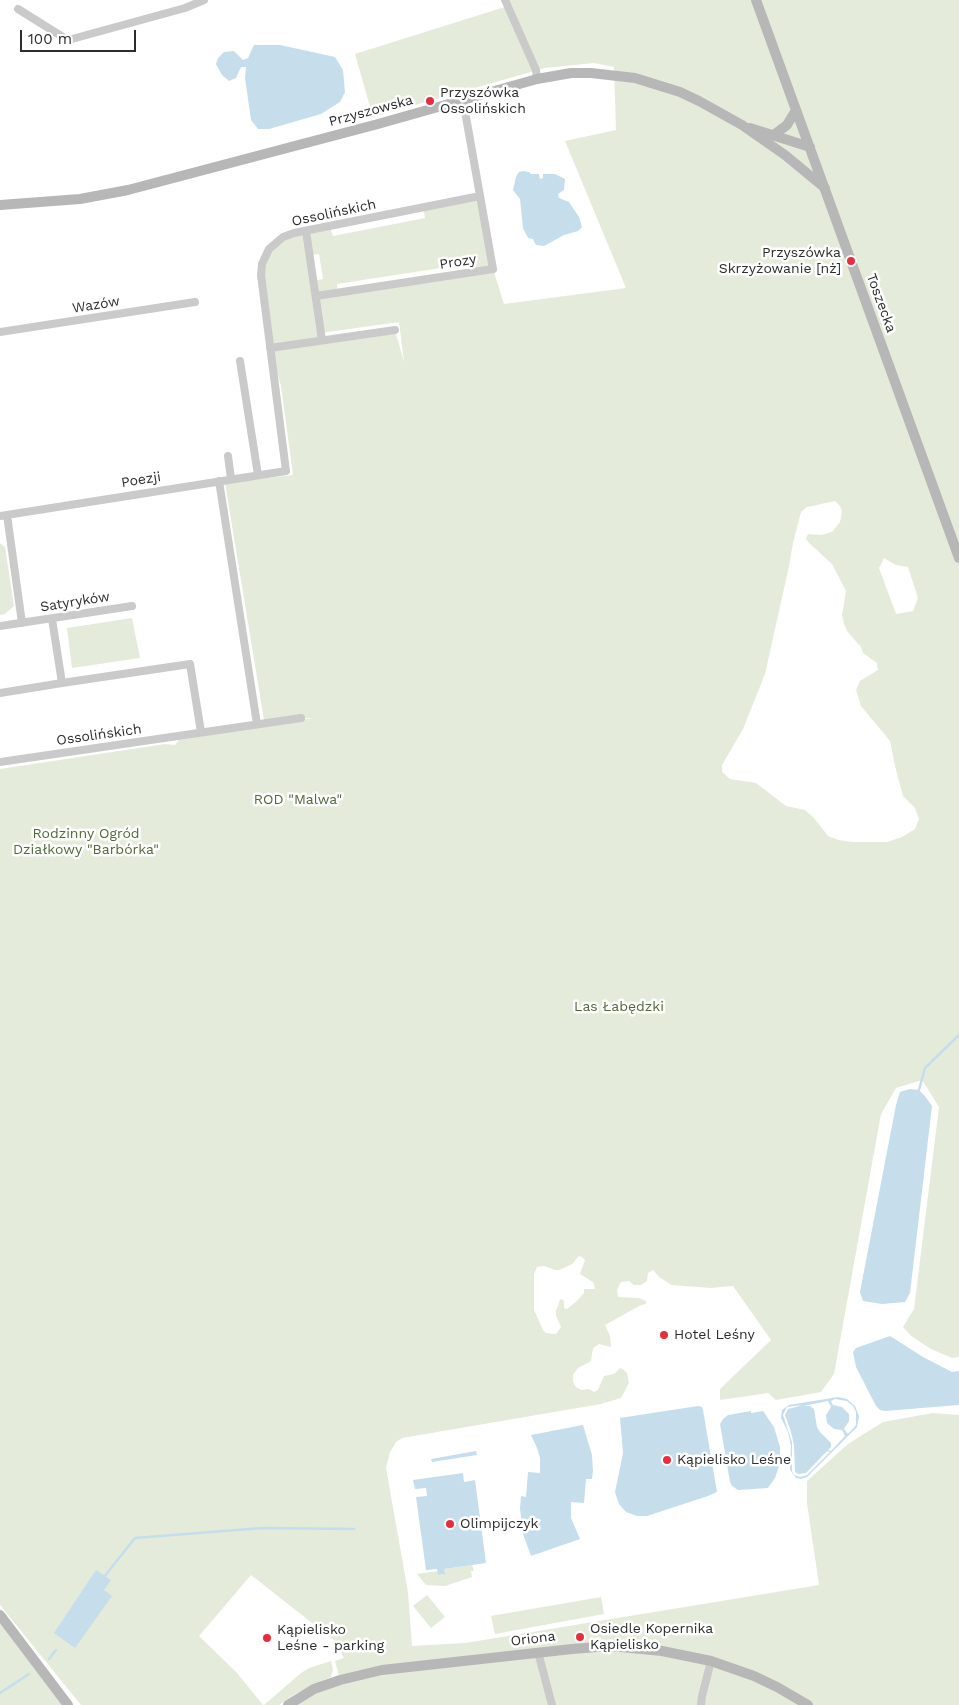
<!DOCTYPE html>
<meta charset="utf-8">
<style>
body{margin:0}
#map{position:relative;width:959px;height:1705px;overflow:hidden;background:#fff;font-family:"Work Sans",sans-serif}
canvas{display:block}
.scale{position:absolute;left:20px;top:30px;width:116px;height:22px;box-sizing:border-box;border:2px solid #2d2d2d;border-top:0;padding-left:6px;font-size:15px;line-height:18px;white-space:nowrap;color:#2d2d2d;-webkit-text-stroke:4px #fff;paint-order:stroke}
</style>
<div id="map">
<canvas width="959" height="1705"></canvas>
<div class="scale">100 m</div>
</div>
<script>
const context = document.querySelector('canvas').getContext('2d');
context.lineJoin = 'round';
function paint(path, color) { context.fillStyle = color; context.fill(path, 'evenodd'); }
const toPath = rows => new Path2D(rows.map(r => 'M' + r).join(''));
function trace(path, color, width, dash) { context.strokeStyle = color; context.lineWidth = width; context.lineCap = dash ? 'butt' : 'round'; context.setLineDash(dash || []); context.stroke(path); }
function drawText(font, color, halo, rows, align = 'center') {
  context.font = font + ' "Work Sans",sans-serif'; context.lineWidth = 5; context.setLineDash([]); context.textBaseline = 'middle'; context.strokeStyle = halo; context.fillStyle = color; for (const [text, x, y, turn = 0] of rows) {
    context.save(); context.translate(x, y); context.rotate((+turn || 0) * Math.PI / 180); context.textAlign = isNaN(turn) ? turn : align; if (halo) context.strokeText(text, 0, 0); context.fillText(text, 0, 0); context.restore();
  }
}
paint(toPath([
 [506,0,959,0,959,1357,952,1358,931,1349,911,1336,903,1327,914,1309,939,1107,922,1080,896,1088,881,1114,834,1374,821,1392,776,1400,768,1393,720,1400,720,1389,771,1340,733,1286,711,1288,672,1285,659,1277,653,1270,648,1273,647,1281,641,1285,634,1285,629,1281,621,1282,617,1290,618,1297,639,1298,646,1301,646,1304,641,1305,605,1325,610,1336,611,1347,599,1344,593,1348,591,1361,578,1368,573,1375,573,1382,576,1387,581,1390,589,1389,594,1392,598,1390,604,1376,614,1374,620,1368,624,1370,627,1373,629,1383,621,1398,601,1404,402,1438,396,1442,390,1452,386,1468,408,1592,412,1646,465,1643,819,1585,807,1503,807,1481,848,1444,883,1422,933,1413,959,1415,959,1705,296,1705,340,1680,335,1661,344,1658,335,1641,251,1575,199,1636,237,1673,263,1705,81,1705,0,1605,0,769,165,744,175,745,179,740,313,718,264,720,225,483,293,475,281,386,270,348,261,269,278,240,330,227,333,236,425,218,423,207,480,196,493,269,504,304,626,288,565,141,616,130,614,67,594,63,545,68,373,117,355,54,508,6],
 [319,254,323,279,313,281,310,255],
 [473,263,474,271,337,292,337,284],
 [399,322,404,362,395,330,323,341,321,333],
 [835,501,840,506,842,512,840,522,832,532,822,535,808,534,806,539,809,543,832,564,846,591,842,615,844,624,847,631,861,647,863,653,877,663,878,670,860,681,856,690,861,706,890,741,895,766,903,796,915,808,919,819,915,829,902,837,887,842,853,842,838,840,828,836,814,818,805,810,786,806,756,783,730,779,722,772,722,765,743,729,765,674,789,566,793,543,801,512,807,507],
 [884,558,896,565,908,567,918,598,913,611,896,614,879,568],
 [579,1256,582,1257,585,1260,580,1274,593,1282,595,1289,584,1289,584,1293,576,1302,567,1309,564,1308,564,1301,562,1299,560,1300,556,1311,556,1316,561,1327,556,1334,546,1333,543,1330,534,1310,534,1274,537,1267,544,1266,555,1270,559,1270,572,1264],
 [0,543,5,547,14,606,5,614,0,615],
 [132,618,140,658,72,668,67,628],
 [472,1565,474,1571,471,1571,472,1577,445,1586,426,1585,417,1574,438,1571,438,1575,444,1574,444,1569],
 [427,1595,445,1617,431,1628,413,1606],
 [601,1597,604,1614,495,1634,491,1616],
 [0,1622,63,1705,0,1705],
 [331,1661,333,1669,331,1677,295,1694,279,1705,264,1705,301,1673,309,1668]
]), '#e4ebda');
paint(toPath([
 [254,45,280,45,335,57,343,70,345,92,340,102,321,114,269,129,258,129,251,120,245,78,246,67,241,67,236,78,229,81,222,75,216,64,218,58,224,52,234,51,243,60,248,58],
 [523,171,529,172,531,174,539,174,540,179,543,178,543,174,555,174,565,179,564,190,558,194,559,198,569,202,579,217,582,227,578,231,564,235,544,246,536,245,533,239,528,238,523,228,520,199,513,190,516,177,519,172],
 [910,1089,919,1090,925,1096,932,1106,910,1293,905,1302,882,1304,863,1301,860,1292,896,1105,900,1092],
 [890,1336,923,1357,952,1372,959,1371,959,1405,885,1411,880,1410,876,1406,856,1367,853,1352,856,1348],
 [838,1397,847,1399,855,1406,859,1416,857,1427,807,1477,801,1479,796,1478,790,1470,791,1446,788,1432,781,1418,782,1410,789,1405],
 [835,1399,847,1401,853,1406,856,1412,856,1425,848,1434,844,1429,849,1421,849,1414,842,1407,833,1405,831,1401],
 [828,1401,831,1407,826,1415,827,1423,834,1429,842,1430,845,1436,831,1451,828,1450,831,1447,831,1443,820,1432,817,1427,814,1409,810,1406,804,1406],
 [803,1405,788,1409,785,1415,791,1432,794,1445,795,1472,798,1474,806,1473,827,1451,830,1452,807,1475,800,1477,794,1475,792,1471,792,1442,783,1415,787,1407],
 [698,1406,702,1407,703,1410,717,1492,708,1496,647,1516,637,1516,626,1512,619,1504,615,1492,623,1453,620,1418],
 [751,1411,751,1413,763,1411,774,1427,780,1447,780,1463,775,1478,768,1488,738,1490,732,1486,730,1482,720,1424,723,1419,728,1415],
 [583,1425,592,1455,593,1471,592,1479,586,1479,584,1503,571,1502,571,1518,580,1539,531,1556,523,1534,520,1509,521,1496,526,1497,528,1472,540,1473,540,1458,537,1448,531,1435],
 [476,1451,477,1455,432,1462,431,1459],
 [463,1473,464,1482,475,1480,486,1563,444,1569,445,1574,438,1575,437,1569,426,1570,416,1497,427,1496,426,1488,415,1489,413,1480],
 [96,1570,111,1580,104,1590,112,1596,75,1648,54,1633]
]), '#c6ddeb');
trace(toPath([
 [919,1090,925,1068,959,1035],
 [104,1577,135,1538,262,1528,354,1529],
 [49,1659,56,1650],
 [0,1693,29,1674]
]), '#c6ddeb', 2.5);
trace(toPath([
 [505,0,536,70,537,79],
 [18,9,66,39,72,39,185,8,204,0],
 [306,231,322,340],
 [316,296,493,269,463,100],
 [0,332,195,302],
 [270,348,395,330],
 [240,361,258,475],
 [228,456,231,479],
 [219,481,257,724],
 [7,515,22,623],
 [0,516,286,471,261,275,262,264,269,249,283,237,294,233,480,196],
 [0,626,132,606],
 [62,683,190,664,201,732],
 [0,693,62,683,52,619],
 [0,762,301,718],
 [538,1652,552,1705],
 [701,1705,702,1696,711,1661]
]), '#cacaca', 8);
trace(toPath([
 [756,0,959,558],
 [750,128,810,147],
 [775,134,787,125,796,110],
 [0,205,80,199,128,190,378,124,537,79,571,73,591,73,635,78,680,92,699,101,742,125,785,155,825,188],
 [0,1615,68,1705],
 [288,1705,314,1689,340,1680,382,1670,572,1649,610,1646,662,1651,711,1661,754,1676,777,1687,808,1705]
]), '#b7b7b7', 10);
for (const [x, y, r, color] of [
 [430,101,5,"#e52f3f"],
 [851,261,5,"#e52f3f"],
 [664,1335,5,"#e52f3f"],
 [667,1460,5,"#e52f3f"],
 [450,1524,5,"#e52f3f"],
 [580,1637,5,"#e52f3f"],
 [267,1638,5,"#e52f3f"]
]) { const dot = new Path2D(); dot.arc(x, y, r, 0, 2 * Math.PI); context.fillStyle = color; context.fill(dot); trace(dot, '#fff', 2); }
drawText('14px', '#2d2d2d', '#fff', [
 ["Przyszówka",440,93],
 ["Ossolińskich",440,109],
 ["Przyszówka",841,253,"right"],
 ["Skrzyżowanie [nż]",841,269,"right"],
 ["Hotel Leśny",674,1335],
 ["Kąpielisko Leśne",677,1460],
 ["Olimpijczyk",460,1524],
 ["Osiedle Kopernika",590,1629],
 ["Kąpielisko",590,1645],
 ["Kąpielisko",277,1630],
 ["Leśne - parking",277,1646]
], 'left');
drawText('14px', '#2d2d2d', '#fff', [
 ["Przyszowska",371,111,-15],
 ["Ossolińskich",334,213,-12],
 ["Prozy",458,262,-9],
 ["Toszecka",881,303,70],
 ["Wazów",96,305,-9],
 ["Poezji",141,480,-9],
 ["Satyryków",75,602,-9],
 ["Ossolińskich",99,735,-8],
 ["Oriona",533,1639,-7]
]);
drawText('14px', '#51693b', '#fff', [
 ["ROD \"Malwa\"",298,800],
 ["Rodzinny Ogród",86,834],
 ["Działkowy \"Barbórka\"",86,850],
 ["Las Łabędzki",619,1007]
]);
</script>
